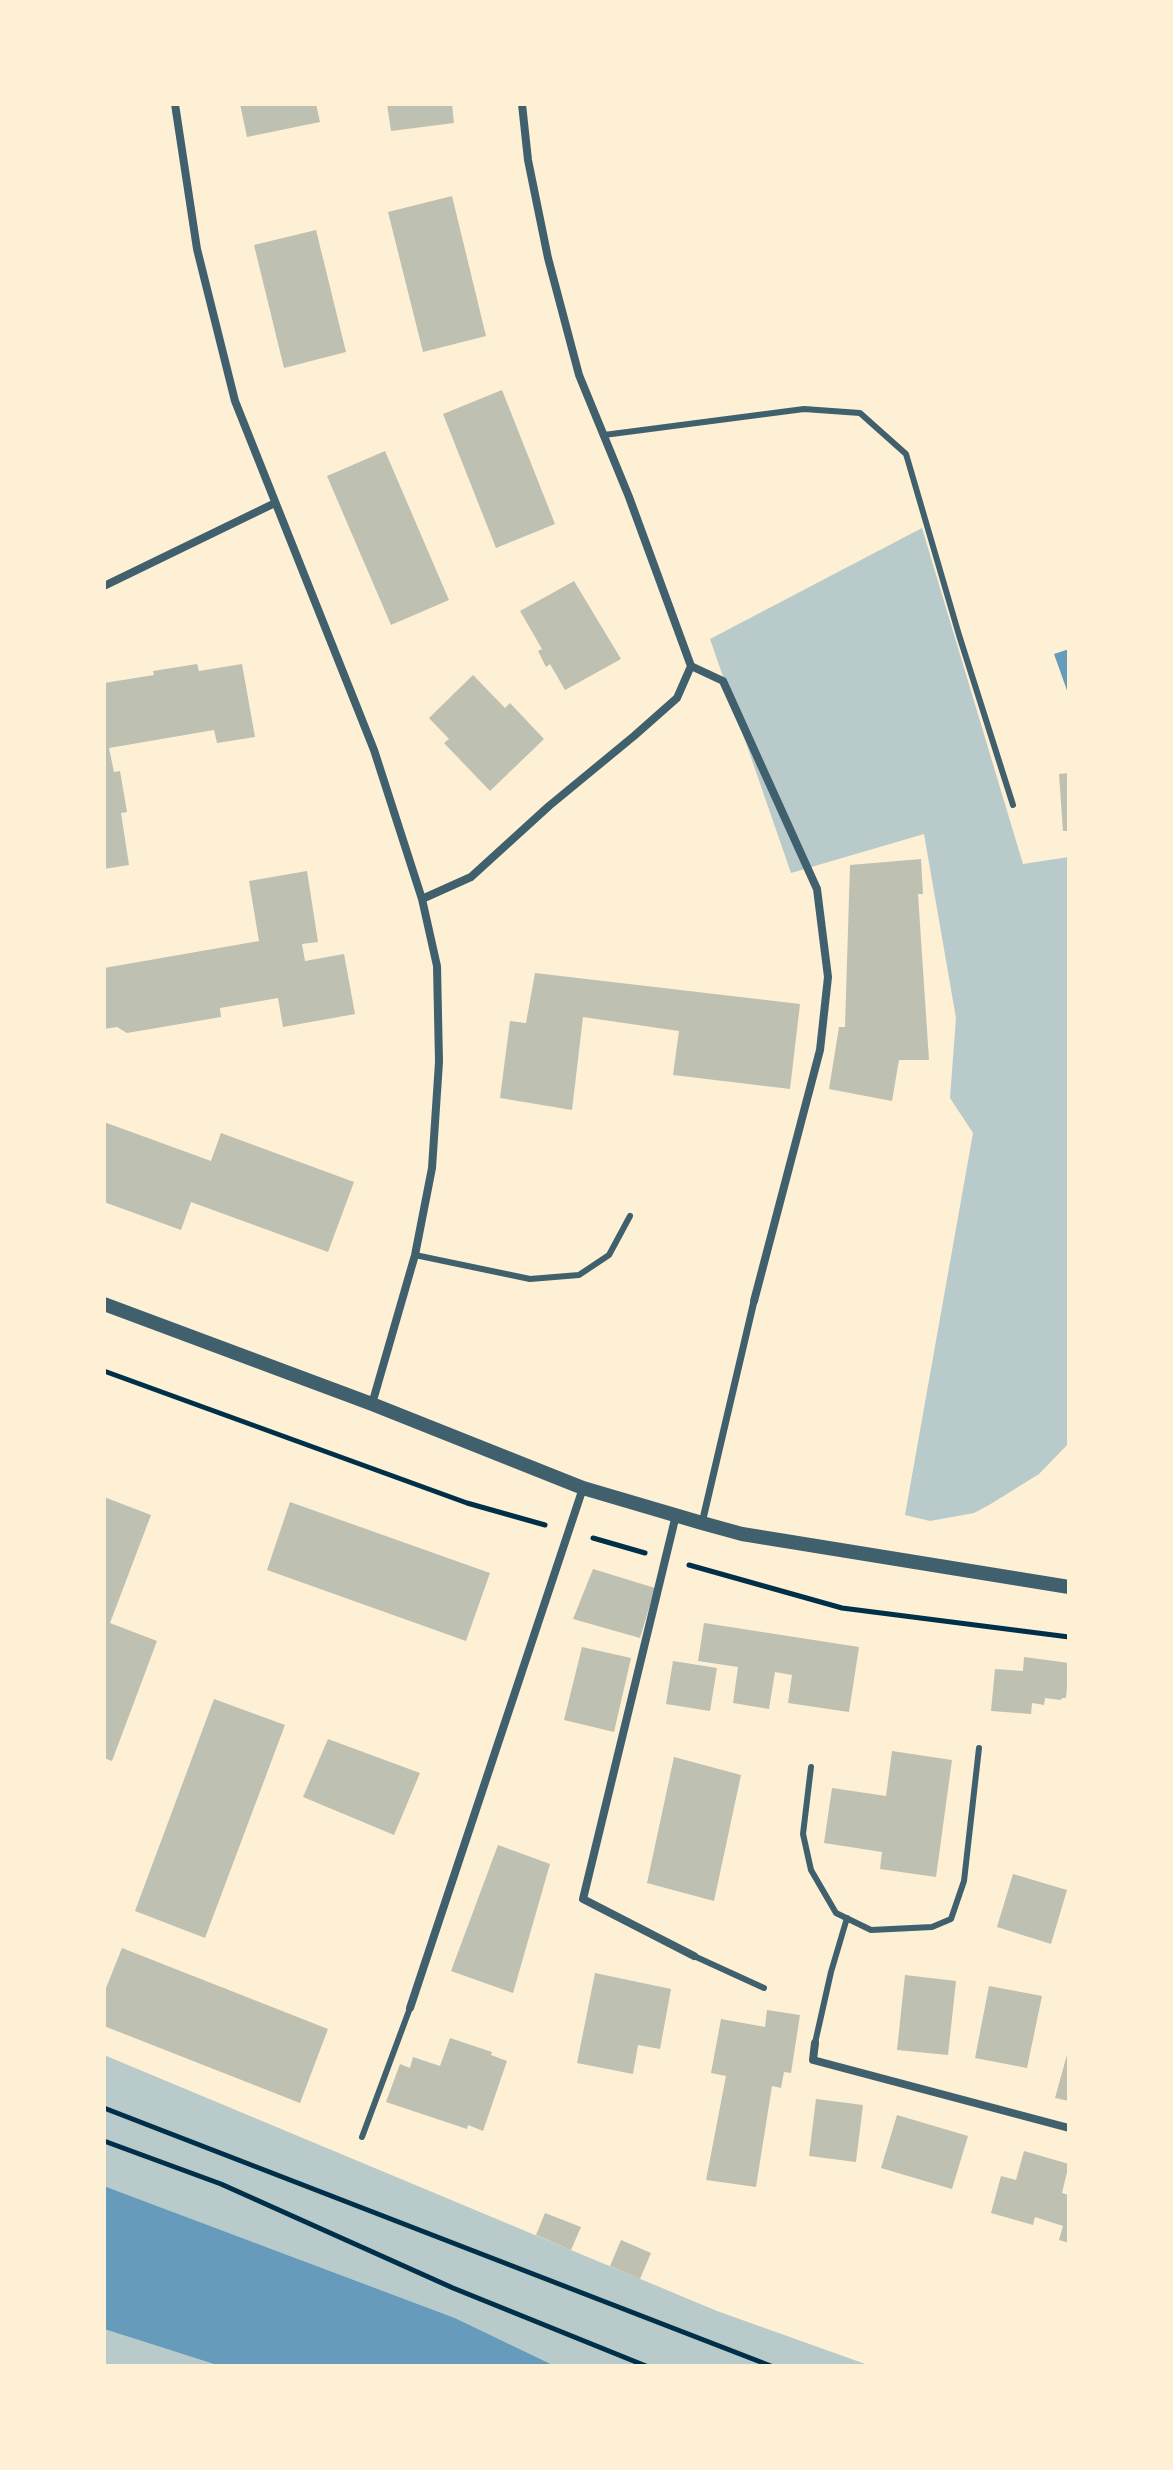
<!DOCTYPE html>
<style>
body{margin:0}
#map{position:relative;width:1173px;height:2470px;overflow:hidden;background:#fdf0d5;font-family:"Golos Text",sans-serif}
canvas{display:block}
.frame{position:absolute;inset:0;border:106px solid #fdf0d5;pointer-events:none}
</style>
<div id="map">
<canvas width="1173" height="2470"></canvas>
<div class="frame"></div>
</div>
<script>
const context = document.querySelector('canvas').getContext('2d');
context.lineJoin = 'round';
function paint(path, color) { context.fillStyle = color; context.fill(path, 'evenodd'); }
const toPath = rows => new Path2D(rows.map(r => 'M' + r).join(''));
function trace(path, color, width, dash) { context.strokeStyle = color; context.lineWidth = width; context.lineCap = dash ? 'butt' : 'round'; context.setLineDash(dash || []); context.stroke(path); }
paint(toPath([
 [922,528,1023,864,1069,857,1069,1443,1039,1474,989,1505,974,1513,930,1521,905,1515,973,1133,950,1098,956,1018,924,834,791,873,710,639],
 [104,2055,717,2311,871,2366,555,2366,455,2318,104,2186],
 [104,2329,220,2366,104,2366]
]), '#b9caca');
paint(toPath([
 [1069,649,1069,696,1054,654],
 [104,2186,455,2318,555,2366,220,2366,104,2329]
]), '#669bbc');
paint(toPath([
 [240,104,316,104,320,122,247,137],
 [387,104,452,104,454,123,391,131],
 [452,196,486,336,423,352,388,212],
 [316,230,346,352,284,368,254,245],
 [502,390,555,524,496,548,443,414],
 [385,451,449,600,391,625,327,476],
 [574,581,621,659,565,690,550,664,546,667,538,651,542,649,520,611],
 [197,664,199,671,242,664,255,737,217,743,214,730,109,748,114,772,120,771,127,812,121,813,129,865,104,869,104,683,154,675,153,671],
 [473,675,505,708,510,703,544,739,490,791,444,743,449,739,429,718],
 [1069,773,1069,831,1063,831,1059,774],
 [921,859,923,894,918,894,929,1060,899,1060,892,1101,829,1089,839,1027,845,1027,850,865],
 [307,871,318,942,302,944,305,961,344,954,355,1014,283,1027,278,998,220,1008,221,1017,127,1033,117,1027,104,1029,104,968,259,941,249,881],
 [535,973,800,1004,790,1089,673,1075,679,1031,583,1017,572,1110,500,1098,510,1021,526,1023],
 [104,1122,211,1161,221,1133,354,1182,328,1252,191,1202,181,1230,104,1202],
 [104,1497,151,1515,110,1623,157,1641,112,1761,104,1758],
 [290,1502,490,1573,466,1641,267,1570],
 [593,1569,655,1588,640,1638,573,1619],
 [704,1623,859,1647,849,1712,788,1703,792,1675,775,1672,769,1709,733,1703,738,1667,698,1661],
 [582,1647,631,1658,614,1732,564,1720],
 [1024,1657,1069,1663,1066,1698,1062,1698,1061,1700,1045,1698,1044,1705,1032,1703,1031,1714,991,1711,995,1669,1023,1671],
 [673,1661,717,1668,710,1711,666,1704],
 [214,1699,285,1725,205,1938,135,1911],
 [328,1739,420,1773,394,1835,303,1797],
 [892,1751,952,1760,936,1877,880,1869,882,1852,824,1843,832,1788,886,1796],
 [674,1757,741,1775,714,1901,647,1883],
 [498,1845,550,1864,513,1993,451,1971],
 [1013,1874,1067,1890,1051,1944,997,1927],
 [122,1948,328,2029,300,2103,104,2026,104,1993],
 [595,1973,671,1989,660,2049,638,2045,633,2074,577,2063],
 [905,1975,956,1981,948,2055,897,2050],
 [989,1986,1042,1996,1027,2068,975,2058],
 [767,2010,800,2015,791,2073,784,2072,781,2088,772,2086,756,2187,706,2180,726,2076,711,2073,721,2019,765,2027],
 [450,2038,492,2052,491,2055,507,2061,483,2131,468,2125,467,2129,386,2102,400,2064,410,2068,413,2057,440,2066],
 [1068,2051,1069,2052,1069,2101,1055,2098],
 [816,2099,863,2105,856,2162,809,2156],
 [897,2115,968,2136,952,2189,881,2168],
 [1024,2151,1069,2164,1062,2193,1069,2195,1069,2243,1059,2240,1063,2226,1035,2217,1033,2225,991,2213,1001,2176,1016,2180],
 [545,2213,581,2227,571,2250,536,2235],
 [621,2240,651,2253,640,2279,610,2266]
]), '#bec0b2');
trace(toPath([
 [104,1371,467,1503,545,1525],
 [593,1538,645,1553],
 [689,1565,842,1608,1069,1637],
 [104,2108,771,2366],
 [104,2141,221,2184,453,2288,646,2366]
]), '#003049', 5);
trace(toPath([
 [604,435,804,409,860,413,906,454,959,635,1013,805],
 [415,1255,530,1279,579,1275,609,1255,630,1216],
 [811,1767,803,1834,811,1870,836,1913,871,1930,932,1927,951,1919,964,1881,979,1748],
 [694,1956,764,1988],
 [815,2043,831,1972,847,1918],
 [362,2137,410,2008]
]), '#3f606c', 6);
trace(toPath([
 [702,1523,754,1301]
]), '#3f606c', 7);
trace(toPath([
 [175,104,197,249,235,401,374,750,422,899,437,966,439,1062,432,1168,415,1255,372,1404],
 [104,586,275,503],
 [691,666,723,681,817,889,828,977,820,1050,754,1301],
 [422,899,471,877,549,806,634,736,677,698,691,666,629,497,579,375,548,258,528,160,522,104],
 [676,1515,583,1899,694,1956],
 [410,2008,583,1488],
 [815,2043,813,2060,1069,2128]
]), '#3f606c', 8);
trace(toPath([
 [104,1304,372,1404,583,1488,702,1523,742,1534,1069,1587]
]), '#3f606c', 14);
</script>
